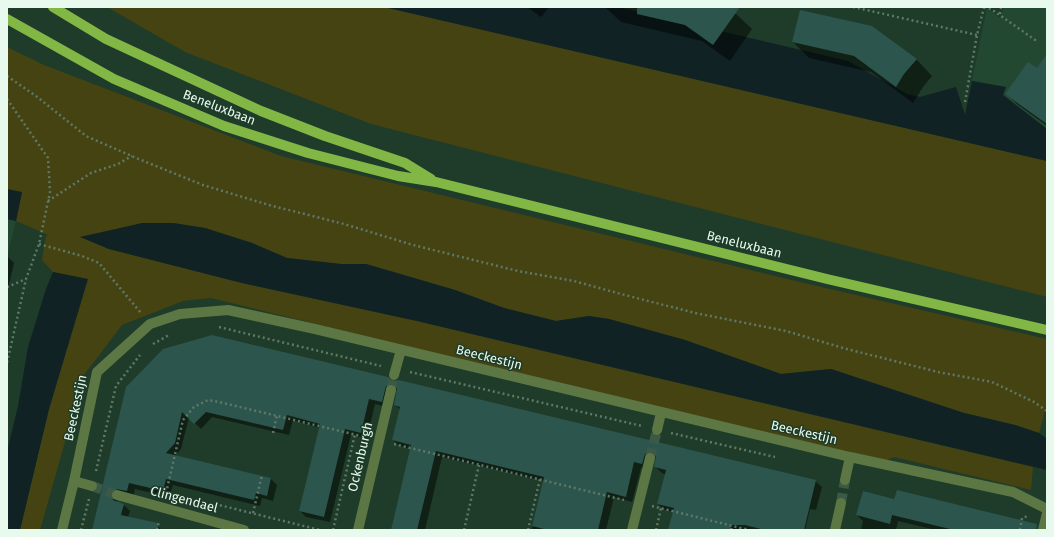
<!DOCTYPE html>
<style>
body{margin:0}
#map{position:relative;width:1054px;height:537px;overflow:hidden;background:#1e3c29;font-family:"Fira Sans",sans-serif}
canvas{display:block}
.frame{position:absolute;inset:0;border:8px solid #e8faee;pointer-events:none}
</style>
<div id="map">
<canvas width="1054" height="537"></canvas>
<div class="frame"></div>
</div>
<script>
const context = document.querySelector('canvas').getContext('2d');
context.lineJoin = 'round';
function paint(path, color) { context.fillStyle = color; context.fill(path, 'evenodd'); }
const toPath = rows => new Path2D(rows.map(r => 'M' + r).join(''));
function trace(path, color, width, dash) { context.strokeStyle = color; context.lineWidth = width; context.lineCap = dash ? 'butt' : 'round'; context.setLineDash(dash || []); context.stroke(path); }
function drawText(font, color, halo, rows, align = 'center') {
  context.font = font + ' "Fira Sans",sans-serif'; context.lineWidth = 3; context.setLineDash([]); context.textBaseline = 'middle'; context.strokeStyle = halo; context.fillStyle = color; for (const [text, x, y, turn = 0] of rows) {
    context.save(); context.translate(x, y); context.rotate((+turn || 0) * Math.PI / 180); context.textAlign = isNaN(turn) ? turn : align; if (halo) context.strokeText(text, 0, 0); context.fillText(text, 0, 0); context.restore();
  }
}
paint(toPath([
 [1004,7,1009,7,1011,8,1012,7,1047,7,1047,129,1003,95,1006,87,972,81,987,8,1000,18],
 [7,219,16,221,7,257]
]), '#234831');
paint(toPath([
 [107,7,384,7,1047,161,1047,297,371,124,185,52],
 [7,47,44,65,281,156,804,283,1047,339,1047,403,1039,433,1015,425,964,413,831,369,781,374,685,340,609,319,589,316,556,321,504,308,455,290,366,264,341,264,287,258,252,243,205,228,173,223,81,237,109,249,242,283,417,321,1033,467,1031,490,894,457,880,463,211,298,183,301,122,325,84,375,40,530,20,530,49,409,87,279,53,272,42,260,46,236,48,235,16,221,22,193,7,189]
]), '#464312');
paint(toPath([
 [384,7,618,7,848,61,907,94,920,97,956,87,965,115,972,81,1006,87,1003,95,1047,129,1047,161],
 [7,189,22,192,16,221,7,219],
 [142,223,173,223,205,228,252,243,287,258,341,264,366,264,455,290,504,308,556,321,589,316,609,319,685,340,781,374,831,369,964,413,1015,425,1039,433,1047,439,1047,470,417,321,242,283,109,249,80,237],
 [53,272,88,279,49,409,20,530,7,530,7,452,18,406,28,347,46,289]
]), '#102224');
paint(toPath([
 [527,7,549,7,541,17],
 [605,7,727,7,735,13,752,29,730,61,702,41,621,22],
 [793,42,916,59,932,76,923,87,913,103,871,72,809,58],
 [1047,56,1047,126,1017,104,1007,94,1037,70],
 [7,256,14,263,7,293],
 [392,382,815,481,822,487,816,510,810,509,805,530,669,530,674,512,665,510,658,504,666,475,662,473,655,467,657,458,654,458,648,470,641,468,632,502,614,497,606,530,532,530,544,481,442,457,425,530,392,530,411,449,400,446,393,440,401,410,395,405,398,390,396,390,391,395,388,407,375,404,367,438,351,435,330,522,306,517,300,511,320,428,293,420,289,435,212,417,201,429,189,417,181,449,175,456,271,479,277,485,273,501,262,498,260,506,173,485,169,497,135,489,133,497,118,497,117,502,123,504,130,511,128,517,155,524,162,530,93,530,127,388],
 [863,492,1014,530,936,530,898,521,896,530,861,530,863,521,857,515]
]), '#0007');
paint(toPath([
 [637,7,740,7,713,45,685,25,637,14],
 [800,10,872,26,917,59,904,74,896,87,854,56,792,42],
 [1047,54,1047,124,1005,94,1028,62,1037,68],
 [212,335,388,377,393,381,399,380,816,480,804,530,765,530,745,525,731,525,730,530,668,530,674,508,657,504,666,470,654,467,656,457,655,454,651,452,645,454,642,464,634,462,626,497,607,492,598,530,548,530,532,526,544,477,436,451,417,530,391,530,411,445,392,440,400,407,394,405,397,389,395,385,392,384,386,386,382,402,369,399,361,433,345,429,324,517,299,511,320,424,287,415,283,430,206,412,194,424,182,412,175,443,166,453,271,478,267,496,256,493,254,500,166,479,163,491,129,483,127,491,116,489,112,491,111,494,113,500,124,504,121,515,158,523,158,530,92,530,126,387,163,349],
 [897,490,1037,524,1036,530,954,530,892,515,890,524,856,515,863,491,894,499]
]), '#2b554d');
trace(toPath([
 [391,390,394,375],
 [650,458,657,430],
 [92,486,117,495],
 [841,503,845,480]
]), '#3c5847', 10, [10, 5]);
trace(toPath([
 [853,7,977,35],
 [984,7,991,9,1038,42],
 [1000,14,1001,7],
 [7,76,36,96,86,136,141,160,203,185,269,205,344,224,413,245,518,271,574,281,621,294,695,313,786,331,843,348,938,372,992,382,1034,402,1047,411],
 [7,99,48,158,50,192,39,244,26,279,7,363],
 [965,102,977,35,984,7],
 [48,201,91,173,118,164,132,156],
 [39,244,82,256,99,263,141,313],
 [7,287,26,279],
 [219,327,381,366],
 [153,344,169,335],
 [410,372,642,426],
 [273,433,277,415],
 [671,433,775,457],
 [394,444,624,500],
 [96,471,116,386,140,355],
 [166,493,183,420,194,407,208,400,219,402,365,437],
 [215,504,320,530],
 [652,506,749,530],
 [253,513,262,475],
 [81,530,89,499],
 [157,530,159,521],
 [333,530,355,434],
 [464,530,479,465],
 [528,530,540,479],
 [656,530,661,508],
 [731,530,732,526],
 [1020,530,1022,518,1028,516]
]), '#5f7968', 2.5, [2, 3]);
trace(toPath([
 [394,375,401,350],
 [657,430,661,413],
 [845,480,850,457],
 [74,481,92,486],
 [117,495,244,530],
 [62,530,74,481,97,372,150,324,180,314,228,310,315,329,850,457,1013,492,1047,509],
 [358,530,391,390],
 [632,530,650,458],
 [835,530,841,503],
 [1043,530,1047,513]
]), '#5c7743', 10);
trace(toPath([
 [53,7,106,39,261,111,325,136,405,163,431,179],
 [7,19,114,79,224,126,308,153,398,176,436,182,827,279,1047,330]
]), '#82b746', 10);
drawText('13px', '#e8faee', '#1e3c29', [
 ["Beneluxbaan",219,108,21],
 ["Beneluxbaan",744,245,14],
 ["Beeckestijn",489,358,14],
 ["Beeckestijn",76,408,-78],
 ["Beeckestijn",804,433,13],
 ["Ockenburgh",361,457,-77],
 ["Clingendael",184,500,15]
]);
</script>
